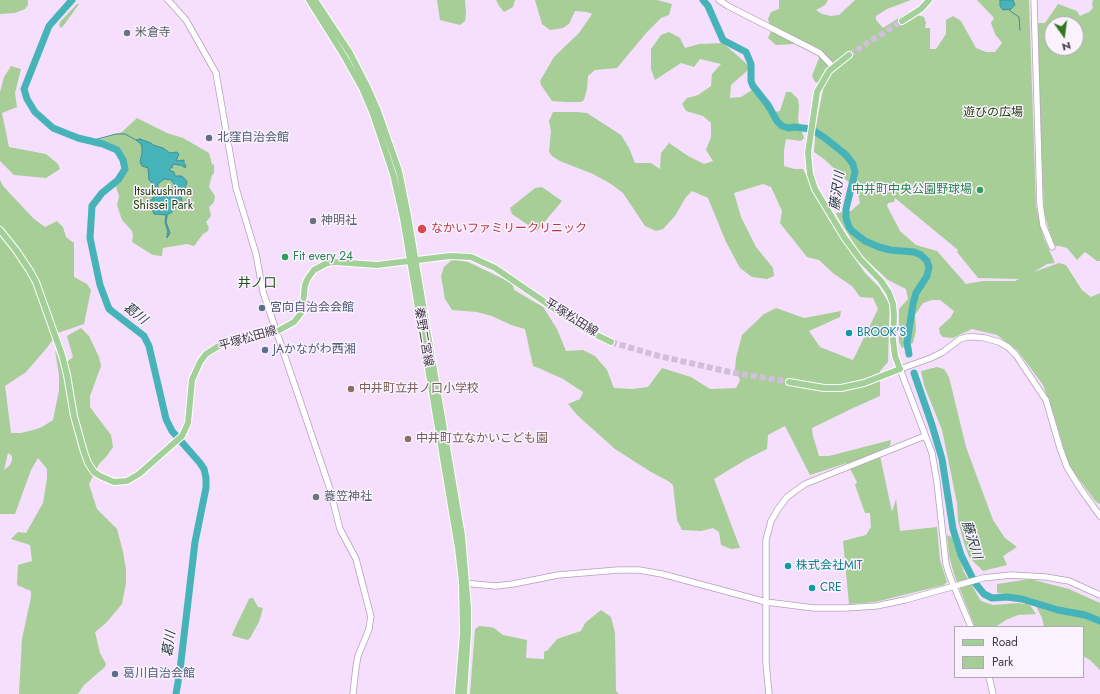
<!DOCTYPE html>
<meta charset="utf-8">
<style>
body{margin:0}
#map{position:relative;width:1100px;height:694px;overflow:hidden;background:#f5dffd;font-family:Jost,sans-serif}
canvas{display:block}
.legend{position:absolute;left:954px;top:626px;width:130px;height:52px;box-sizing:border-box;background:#faf2fe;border:1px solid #b0a8b4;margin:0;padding:5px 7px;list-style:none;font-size:12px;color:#413844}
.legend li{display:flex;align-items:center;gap:8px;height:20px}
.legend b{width:20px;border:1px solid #b0a8b4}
.north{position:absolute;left:1044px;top:16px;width:40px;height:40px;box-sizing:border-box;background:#faf2fe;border:1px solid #b0a8b4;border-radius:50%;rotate:166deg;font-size:11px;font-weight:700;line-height:16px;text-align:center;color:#413844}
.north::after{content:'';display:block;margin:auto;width:14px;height:18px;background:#31791e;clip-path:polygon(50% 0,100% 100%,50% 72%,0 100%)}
</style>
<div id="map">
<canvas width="1100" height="694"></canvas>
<ul class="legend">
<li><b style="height:5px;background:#a3d098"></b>Road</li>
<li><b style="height:11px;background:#a7ce97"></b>Park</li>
</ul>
<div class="north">N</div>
</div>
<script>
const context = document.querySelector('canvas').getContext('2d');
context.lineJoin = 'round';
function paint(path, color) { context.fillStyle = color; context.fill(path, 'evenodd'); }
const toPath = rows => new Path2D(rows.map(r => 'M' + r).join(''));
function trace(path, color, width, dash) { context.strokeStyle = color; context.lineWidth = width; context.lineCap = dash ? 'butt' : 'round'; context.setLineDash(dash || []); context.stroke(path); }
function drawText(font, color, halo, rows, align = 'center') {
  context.font = font + ' Jost,"Noto Sans JP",sans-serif'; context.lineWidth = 3; context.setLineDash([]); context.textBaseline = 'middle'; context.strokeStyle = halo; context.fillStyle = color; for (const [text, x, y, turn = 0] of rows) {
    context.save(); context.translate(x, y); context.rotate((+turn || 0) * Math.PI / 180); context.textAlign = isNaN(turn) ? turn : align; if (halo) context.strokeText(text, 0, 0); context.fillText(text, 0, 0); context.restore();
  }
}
paint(toPath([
 [0,0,28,0,28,5,25,9,15,13,0,14],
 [437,0,465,0,466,13,465,21,460,25,440,20],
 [496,0,515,0,513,7,504,12,499,6],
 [535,0,657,0,672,4,669,15,661,18,647,32,617,68,595,70,588,76,587,89,584,100,581,102,566,102,552,101,541,85,540,81,554,57,579,33,592,14,587,12,575,11,569,24,563,28,550,30,542,24],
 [779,0,828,0,825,5,816,10,822,14,831,16,839,15,855,0,911,0,887,9,876,16,876,20,883,28,908,12,924,17,926,23,925,28,930,28,930,49,936,49,946,34,946,20,953,16,961,21,976,48,986,52,995,52,1002,43,995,34,991,23,994,18,977,0,1029,0,1036,206,1043,236,1055,263,1047,264,1034,272,1059,263,1066,265,1082,290,1091,297,1100,293,1100,504,1096,502,1069,466,1054,415,1043,385,1018,351,997,335,972,329,953,338,943,337,940,334,939,328,951,317,954,311,940,300,932,300,923,303,915,315,916,330,913,343,902,348,899,342,899,309,908,299,906,289,888,280,861,255,837,216,836,213,851,211,860,203,857,190,824,159,814,152,816,125,823,90,822,84,815,82,812,76,819,58,818,56,794,44,776,45,768,38,772,29,770,26,768,19,771,12,779,9],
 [895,198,958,250,957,252,978,278,1019,279,1015,281,983,281,966,284,937,251,916,245,900,231,887,206,888,203,894,202],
 [1093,0,1100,0,1100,261,1097,261,1085,252,1077,260,1067,248,1059,246,1055,246,1049,230,1044,212,1039,84,1038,23,1045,23,1058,4,1077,11,1080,16,1089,12,1093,8,1092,3],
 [1052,24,1076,24,1076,48,1052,48],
 [77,4,79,4,64,25,61,28,59,25,60,22],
 [669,32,680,38,685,48,699,44,723,43,748,65,748,70,731,85,730,98,741,97,752,90,775,112,780,111,786,92,791,92,798,99,799,106,798,120,804,138,801,141,786,139,784,150,784,166,794,169,803,169,829,220,865,273,879,287,890,305,889,324,888,362,880,371,880,396,851,409,812,428,813,436,819,456,829,456,891,440,890,446,879,451,892,512,896,499,900,531,937,527,940,560,947,582,944,585,875,602,849,604,843,541,866,535,871,527,870,513,865,513,855,485,857,482,847,463,810,475,785,426,768,435,767,449,747,459,714,479,740,548,731,549,721,545,719,532,713,528,701,531,682,530,677,520,673,485,668,481,651,472,615,449,577,415,568,404,580,399,583,392,563,379,541,369,533,366,525,329,511,325,492,316,477,312,452,310,445,299,441,276,444,267,453,259,468,262,512,283,514,290,543,307,557,329,566,351,583,350,595,356,607,370,614,388,632,389,648,387,662,368,691,377,710,389,736,388,740,380,735,369,736,358,742,335,764,314,776,308,804,318,841,311,840,317,809,331,820,347,853,360,878,309,873,298,860,297,852,286,834,274,819,260,807,257,780,223,782,211,771,187,763,184,734,193,741,217,756,247,773,268,774,276,767,279,752,277,740,268,726,242,708,198,692,191,686,197,675,216,663,229,656,231,645,226,623,193,611,184,593,174,560,161,552,156,549,152,551,131,549,121,553,112,577,112,587,113,621,135,629,148,635,163,651,163,660,169,661,153,669,143,688,156,704,164,713,161,706,150,711,137,711,123,703,116,686,111,682,104,687,98,698,95,711,86,712,74,721,64,700,59,694,67,681,63,655,80,651,69,651,49,661,35],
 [11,66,21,69,15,93,17,107,2,113,9,147,46,154,58,164,60,169,46,178,14,175,0,161,0,92,4,77],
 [137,118,167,133,183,138,209,153,212,164,214,165,214,173,212,175,209,187,215,196,214,202,209,207,211,216,206,222,209,228,208,231,203,234,194,246,187,244,163,248,162,256,153,255,132,242,133,236,132,231,122,220,117,205,119,196,116,187,125,174,126,168,124,156,117,147,113,145,97,140,122,132],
 [0,180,3,186,33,218,45,227,57,221,63,227,66,237,74,243,74,277,87,284,91,290,84,324,58,333,46,349,26,372,5,386,11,433,21,433,37,429,42,427,53,420,59,390,59,375,55,350,59,359,67,362,73,357,67,336,81,328,89,336,99,357,101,366,90,396,90,407,111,435,113,447,106,457,99,464,89,484,97,509,117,529,123,552,126,569,126,583,122,604,106,623,95,632,100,653,106,664,105,667,84,685,78,694,19,694,22,639,31,597,31,591,17,585,18,565,32,561,30,545,11,539,18,532,26,533,30,526,43,503,47,478,47,469,38,458,31,470,15,514,0,514],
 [8,453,12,456,12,460,10,465,4,470],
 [542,187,562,201,537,231,512,214,510,208,535,188],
 [937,367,944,369,949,377,966,447,993,520,1005,538,1017,547,1003,556,1007,565,983,571,969,557,964,543,958,521,957,503,942,430,924,385,921,371],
 [947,535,952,537,964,572,981,601,993,605,1018,603,1026,604,1030,605,1036,614,1018,615,1006,620,995,627,975,627,955,577,949,556],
 [1030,579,1069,589,1100,603,1100,670,1090,660,1083,656,1083,627,1044,627,1042,618,1032,598,997,593,997,584],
 [251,598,253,598,258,607,263,608,259,622,250,638,248,640,233,636,232,635,235,628,249,599],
 [601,610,611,617,615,633,616,691,619,694,470,694,475,629,479,626,490,627,494,628,503,635,527,640,526,658,544,659,544,652,548,650,557,639,581,631,585,623]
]), '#a7ce97');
const water = toPath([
 [1000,0,1013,0,1015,5,1011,9,1003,10,1000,6,1000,0],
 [140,139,151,143,153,145,163,148,170,153,177,152,179,154,176,161,184,160,184,163,186,166,185,168,181,165,178,165,173,164,172,168,170,168,169,170,174,172,175,176,182,176,186,180,187,182,185,188,180,193,182,201,181,204,177,205,172,212,167,215,167,217,166,222,170,233,167,238,167,234,168,232,165,222,166,215,154,214,151,206,145,203,153,199,155,186,149,180,148,168,142,166,140,162,142,153,142,148,141,144,136,140,140,139],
 [164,179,171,180,174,184,175,186,172,188,174,193,171,196,163,196,158,192,158,184,164,179]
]);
paint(water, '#46b3b9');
trace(water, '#448e96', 1);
trace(toPath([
 [1009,10,1019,17,1020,30],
 [90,141,116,134,125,134,136,140]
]), '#448e96', 1);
trace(toPath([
 [72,0,49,26,24,89,27,99,35,112,53,128,78,138,103,144,117,150,123,160,125,169,118,180,102,193,92,206,90,238,100,285,109,309,144,336,149,346,166,419,172,431,200,463,204,469,206,478,206,488,195,542,180,670,176,694],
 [703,0,708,6,723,40,746,52,751,64,751,81,753,86,768,105,777,121,782,126,789,128,794,127,811,129,825,138,846,155,853,164,855,172,846,209,846,218,849,227,852,231,865,241,879,247,890,250,914,252,921,255,927,261,929,267,927,276,916,293,913,304,907,343,909,354],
 [914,373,932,425,942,459,953,529,961,555,975,583,984,594,992,598,1007,597,1022,599,1058,610,1085,615,1100,621]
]), '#46b3b9', 7);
trace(toPath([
 [849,55,902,21],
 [611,342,659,356,730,372,789,382]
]), '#d1bed8', 6, [6, 3]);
const secondary = toPath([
 [168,0,186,20,216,73,236,188,256,254,263,292,329,486,340,529,356,559,371,617,370,622,369,629,358,656,356,667,353,694],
 [719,0,728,6,820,53,833,67],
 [1034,0,1040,204,1043,225,1052,247],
 [463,583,496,586,513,584,558,575,618,570,639,570,662,574,766,602,814,608,846,608,876,606,905,600,983,578,1011,575,1046,577,1069,581,1100,595],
 [971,627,950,577,946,564,937,482,932,453,900,369,931,358,943,352,960,339,967,337,976,337,985,338,999,342,1008,347,1016,355,1046,400,1060,448,1067,467,1080,488,1100,516],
 [989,677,993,694],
 [769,694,766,663,766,540,771,521,778,509,787,497,805,484,925,436]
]);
const primary = toPath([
 [309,0,344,56,362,88,373,114,393,174,403,218,458,548,462,582,463,634,458,694],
 [315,0,350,53,367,86,378,111,399,171,408,216,462,536,468,608,468,633,464,694],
 [902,21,921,9,929,0],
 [0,230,16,250,30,271,36,282,62,355,67,375,74,416,84,452,88,463,94,472,100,476,114,482,127,481,139,474,182,436,188,423,192,380,200,362,206,354,217,347,228,342,276,332,294,322,302,312,305,285,308,278,314,270,327,263,335,262,377,265,450,256,471,257,495,268,584,329,611,342],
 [789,382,824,388,841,388,864,383,900,369,895,356,893,340,894,316,893,304,889,293,881,281,860,259,844,237,815,189,810,174,808,153,817,92,829,71,849,55]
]);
trace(secondary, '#b49fbb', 7);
trace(primary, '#fff', 8);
trace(secondary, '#fff', 5.5);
trace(primary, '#a3d098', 6);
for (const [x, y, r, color] of [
 [127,33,4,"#6b7280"],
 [209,138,4,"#5c6f8a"],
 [980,190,4,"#2e9e5b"],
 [313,221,4,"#6b7280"],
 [422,229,5,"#e0444e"],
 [285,257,4,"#2e9e5b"],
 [262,308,4,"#5c6f8a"],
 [849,333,4,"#0f9aa8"],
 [265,350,4,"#5c6f8a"],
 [351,389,4,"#8d6e63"],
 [408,439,4,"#8d6e63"],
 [316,497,4,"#6b7280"],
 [788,566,4,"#0f9aa8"],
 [812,588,4,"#0f9aa8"],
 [115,674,4,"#5c6f8a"]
]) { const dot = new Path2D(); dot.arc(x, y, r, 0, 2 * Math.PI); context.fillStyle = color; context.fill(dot); trace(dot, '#faf2fe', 1.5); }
drawText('12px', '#5b616d', '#faf2fe', [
 ["米倉寺",135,33],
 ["神明社",321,221],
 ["蓑笠神社",324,497]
], 'left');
drawText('12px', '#1b3e05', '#faf2fe', [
 ["遊びの広場",993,113],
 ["Itsukushima",163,192],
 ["Shissei Park",163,206]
]);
drawText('12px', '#4e5e75', '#faf2fe', [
 ["北窪自治会館",217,138],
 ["宮向自治会会館",270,308],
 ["JAかながわ西湘",273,350],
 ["葛川自治会館",123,674]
], 'left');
drawText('12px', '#27864d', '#faf2fe', [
 ["中井町中央公園野球場",972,190],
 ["Fit every 24",293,257,"left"]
], 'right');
drawText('12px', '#be3a42', '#faf2fe', [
 ["なかいファミリークリニック",431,229]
], 'left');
drawText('12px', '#413844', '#faf2fe', [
 ["平塚松田線",571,318,32],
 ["秦野二宮線",423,337,80],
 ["平塚松田線",248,339,-16]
]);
drawText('12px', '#0d838f', '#faf2fe', [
 ["BROOK'S",857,333],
 ["株式会社MIT",796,566],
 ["CRE",820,588]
], 'left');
drawText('12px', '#785e54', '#faf2fe', [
 ["中井町立井ノ口小学校",359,389],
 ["中井町立なかいこども園",416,439]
], 'left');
drawText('italic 13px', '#1c3435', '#faf2fe', [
 ["藤沢川",838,191,-82],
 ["葛川",135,314,38],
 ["藤沢川",971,540,73],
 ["葛川",170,644,-82]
]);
drawText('13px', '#224f17', '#faf2fe', [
 ["井ノ口",257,284]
]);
</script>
